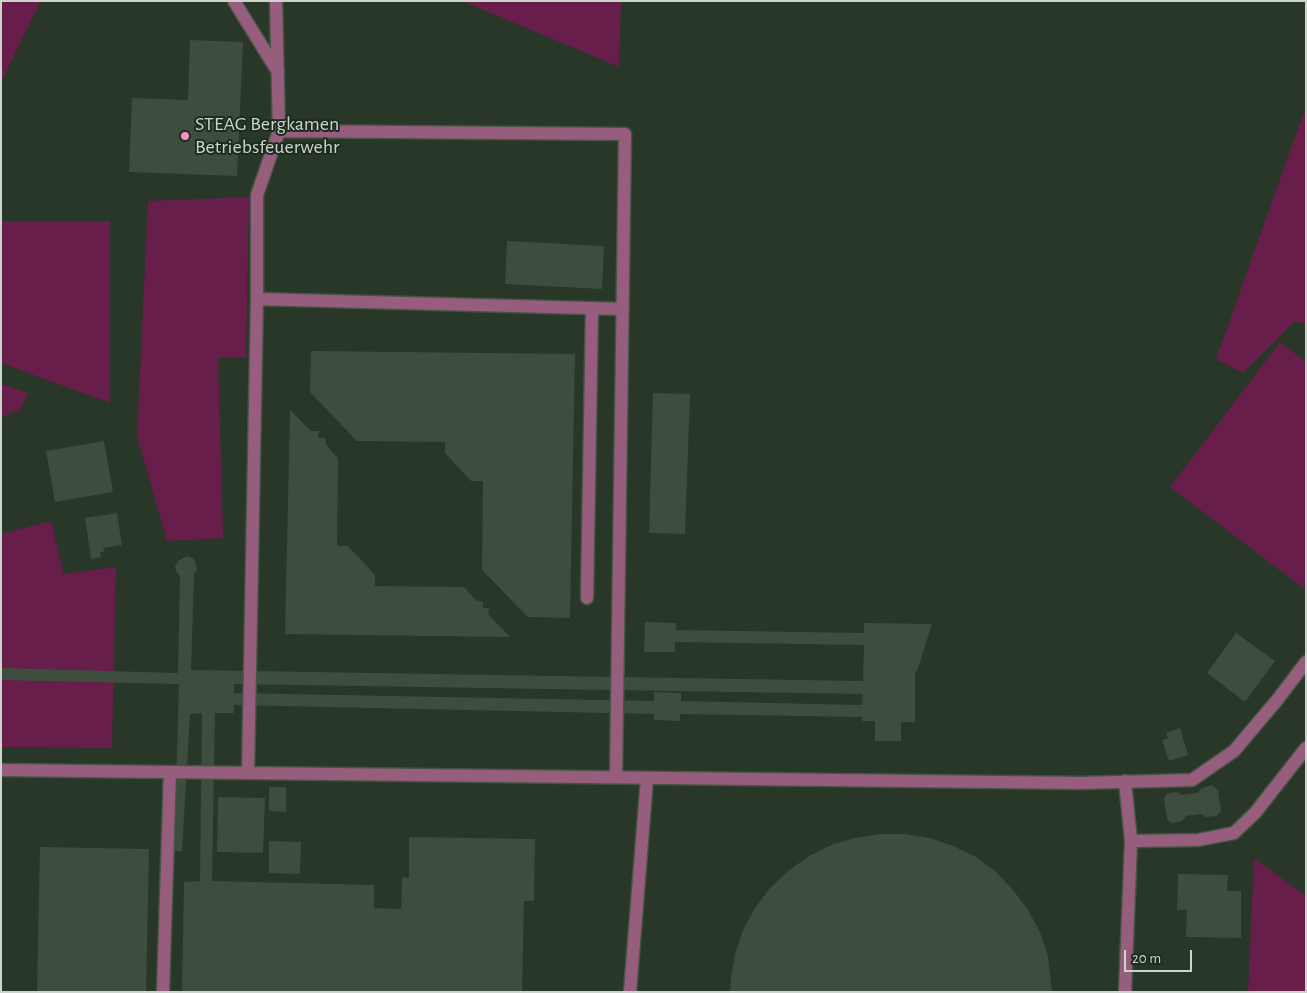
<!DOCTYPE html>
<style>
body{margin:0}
#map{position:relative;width:1307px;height:993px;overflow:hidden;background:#283728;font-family:"Alegreya Sans",sans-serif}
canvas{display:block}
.frame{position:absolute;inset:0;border:2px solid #cbd5cc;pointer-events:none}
.scale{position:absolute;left:1124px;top:950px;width:68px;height:22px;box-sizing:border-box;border:2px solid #cbd5cc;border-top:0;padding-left:6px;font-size:15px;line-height:18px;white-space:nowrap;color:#cbd5cc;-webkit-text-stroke:4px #1e2c1f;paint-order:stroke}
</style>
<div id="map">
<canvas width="1307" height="993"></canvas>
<div class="frame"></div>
<div class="scale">20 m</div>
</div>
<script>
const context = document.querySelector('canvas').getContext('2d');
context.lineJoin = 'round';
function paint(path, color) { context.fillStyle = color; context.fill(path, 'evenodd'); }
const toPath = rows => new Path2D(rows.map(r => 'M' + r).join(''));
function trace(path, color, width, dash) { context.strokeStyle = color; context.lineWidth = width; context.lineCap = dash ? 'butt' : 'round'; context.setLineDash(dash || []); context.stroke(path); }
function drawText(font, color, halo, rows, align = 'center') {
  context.font = font + ' "Alegreya Sans",sans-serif'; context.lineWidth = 4; context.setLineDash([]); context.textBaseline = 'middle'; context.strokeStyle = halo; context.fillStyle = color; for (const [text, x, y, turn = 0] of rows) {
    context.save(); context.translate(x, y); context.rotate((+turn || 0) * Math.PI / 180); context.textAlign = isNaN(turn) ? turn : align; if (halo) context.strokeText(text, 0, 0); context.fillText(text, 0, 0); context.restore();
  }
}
paint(toPath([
 [1,1,41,1,1,82],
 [462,1,621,1,619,67],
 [1306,106,1306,324,1295,321,1243,373,1216,359],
 [249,197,246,357,218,358,223,538,167,541,137,436,148,201],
 [1,221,110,221,110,403,1,363],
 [1280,342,1306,362,1306,584,1303,588,1170,487],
 [1,384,28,393,20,410,1,417],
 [51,521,64,574,116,567,112,748,1,747,1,534],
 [1254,858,1306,896,1306,992,1248,992]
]), '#671e4b');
paint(toPath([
 [190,40,243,42,237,176,129,172,132,98,188,100],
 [507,241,604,246,602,289,505,284],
 [311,351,575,354,570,618,528,617,482,570,483,481,471,481,445,453,445,442,357,441,310,392],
 [653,393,690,394,685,534,649,533],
 [290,410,311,431,319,431,318,438,325,438,326,445,338,458,337,546,348,546,375,575,375,586,464,587,476,600,483,602,483,608,489,608,488,614,510,637,285,634],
 [104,441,113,492,55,502,46,451],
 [117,513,122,545,103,548,104,552,100,552,101,557,91,559,85,518],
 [187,556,194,559,197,569,194,575,191,670,863,681,864,645,675,642,675,652,644,652,645,622,676,623,676,630,864,633,864,623,932,624,917,671,915,672,915,722,901,722,901,741,875,741,875,721,862,721,862,717,680,714,680,721,654,720,654,714,234,705,234,713,215,713,212,881,374,885,374,908,401,909,402,877,409,878,409,837,535,839,534,901,524,901,522,992,182,992,184,882,200,881,202,713,190,714,182,851,174,851,179,684,1,680,1,668,178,673,180,576,176,571,175,567,178,561],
 [234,684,863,694,862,705,681,701,681,693,654,692,654,701,234,693],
 [1236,633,1275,661,1245,702,1207,673],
 [1180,728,1188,755,1169,761,1162,740,1168,738,1166,733],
 [1212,785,1218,790,1221,811,1217,816,1206,817,1201,814,1186,816,1182,821,1172,823,1167,819,1164,798,1168,793,1177,792,1182,795,1197,793,1202,788],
 [269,787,286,787,286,812,269,811],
 [218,797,265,798,263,853,217,852],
 [880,834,905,834,930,838,953,846,976,857,996,872,1013,890,1028,910,1040,932,1048,956,1052,992,730,992,731,978,735,954,743,930,755,908,770,888,788,871,809,856,831,845,855,838],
 [269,841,301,842,300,874,269,873],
 [40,847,149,849,146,992,37,992],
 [1178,874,1228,875,1227,891,1241,891,1241,938,1186,937,1187,910,1177,910]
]), '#3d4d3e');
const minor = toPath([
 [234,1,278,72],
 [276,1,279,131],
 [257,299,623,309],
 [587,598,592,308],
 [1,770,1081,783,1192,780,1234,751,1278,699,1306,662],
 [248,773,257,299,257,195,279,131,625,134,616,777],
 [1125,781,1131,841,1198,840,1234,833,1255,813,1306,748],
 [163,992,170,772],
 [630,992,647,778],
 [1125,992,1131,841]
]);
trace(minor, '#455346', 15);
trace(minor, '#965e7c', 12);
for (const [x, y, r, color] of [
 [185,136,5,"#f98fc9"]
]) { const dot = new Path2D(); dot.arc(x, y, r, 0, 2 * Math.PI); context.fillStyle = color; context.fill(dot); trace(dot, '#1e2c1f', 2); }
drawText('20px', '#cbd5cc', '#1e2c1f', [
 ["STEAG Bergkamen",195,124],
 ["Betriebsfeuerwehr",195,147]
], 'left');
</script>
